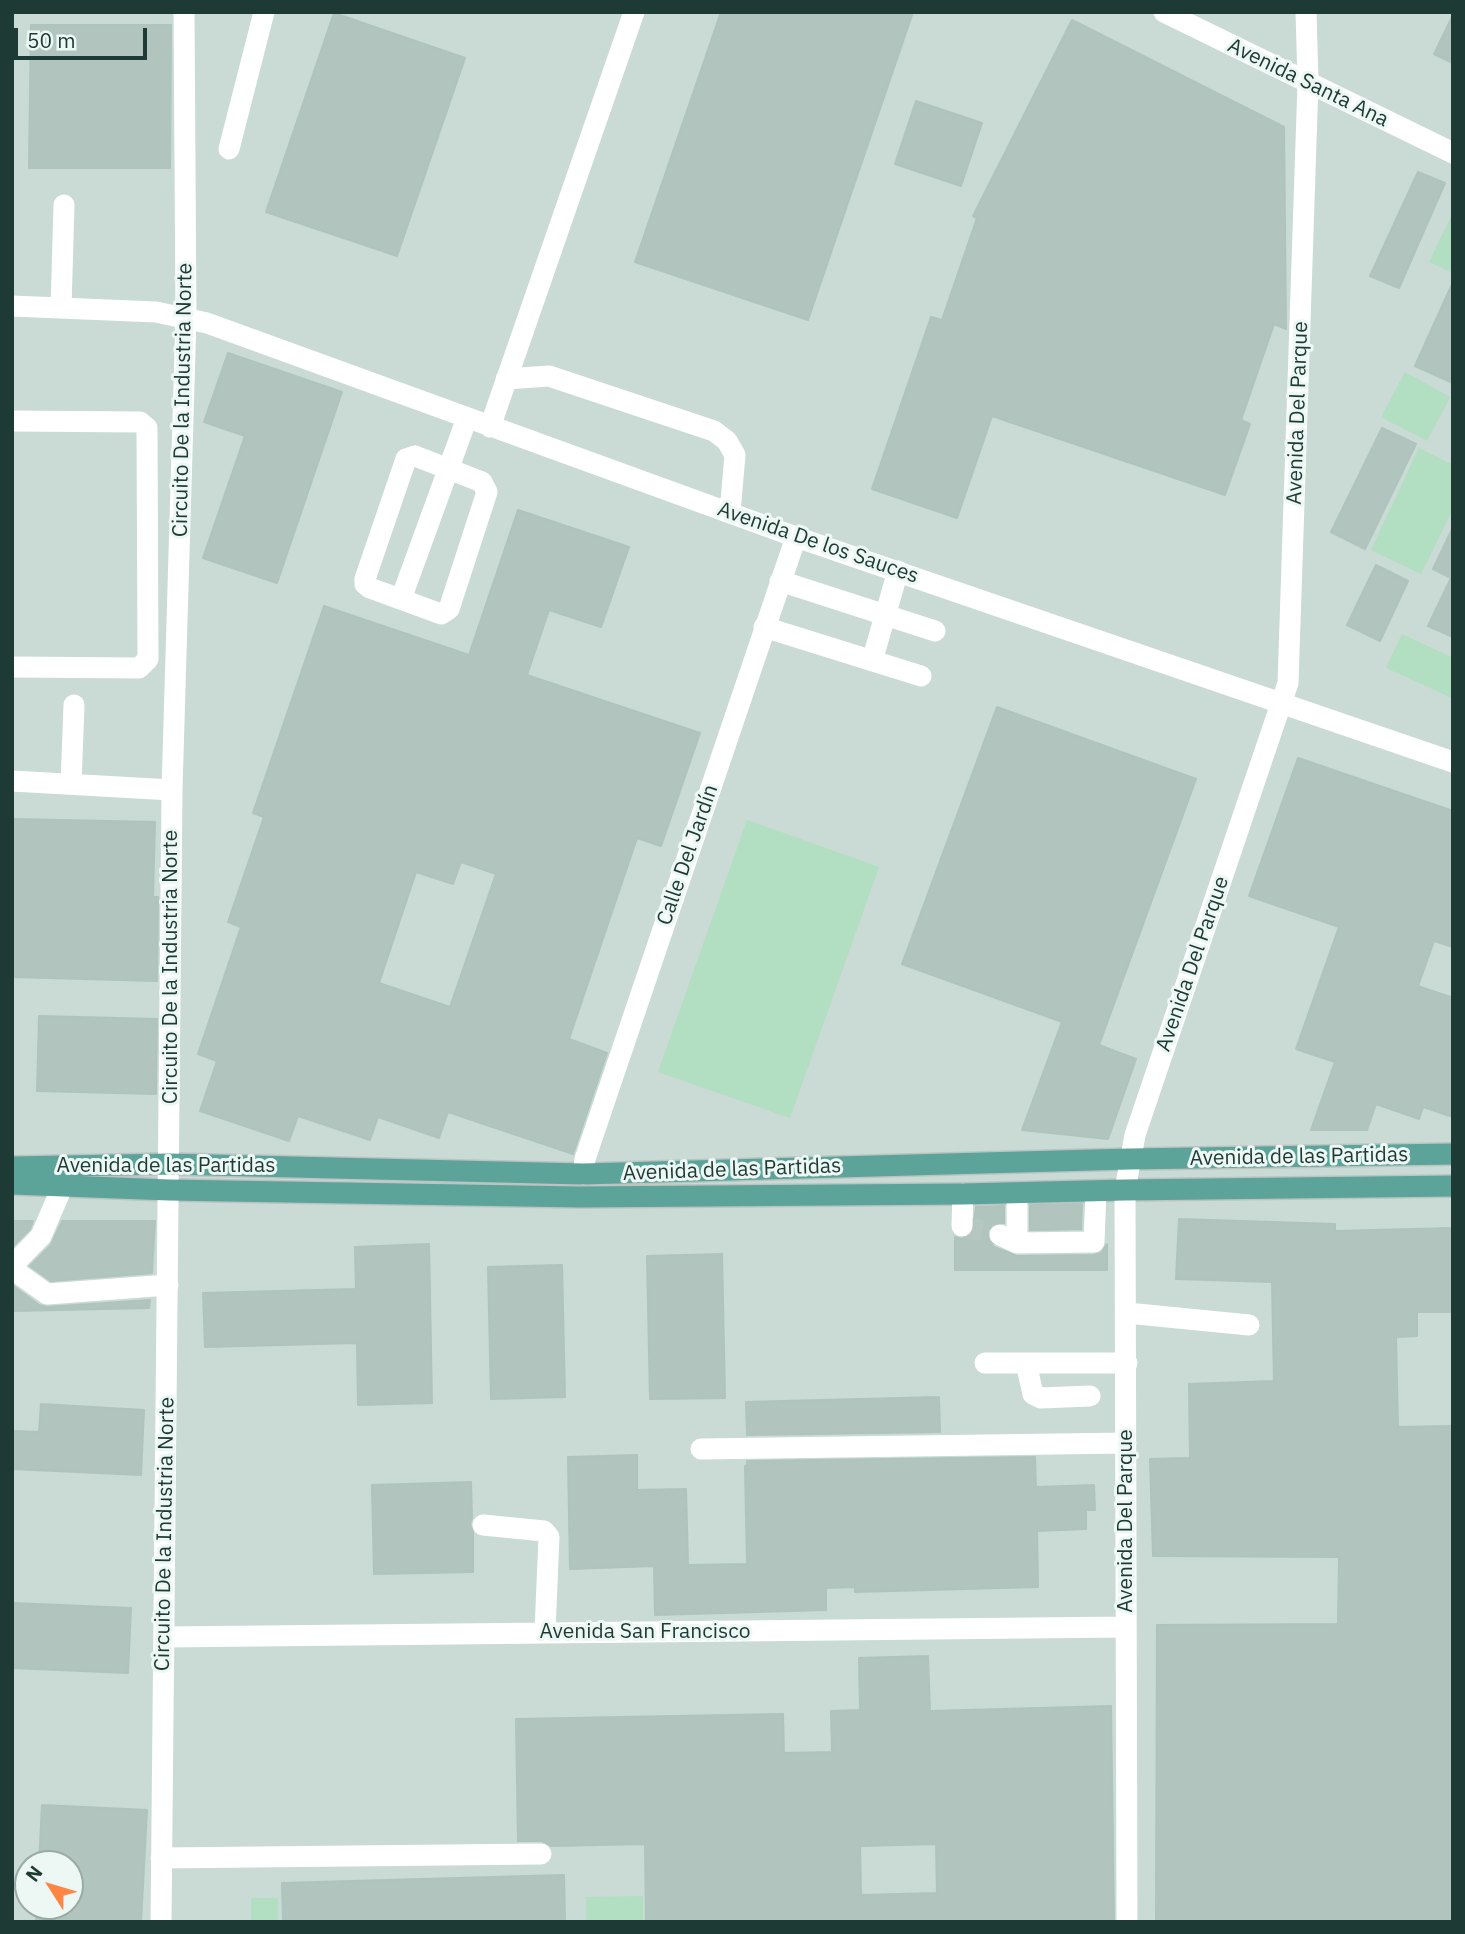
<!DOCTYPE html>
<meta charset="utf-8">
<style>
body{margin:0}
#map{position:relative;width:1465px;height:1934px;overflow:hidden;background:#dceae5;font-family:"IBM Plex Sans",sans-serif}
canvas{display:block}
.frame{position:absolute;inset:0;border:14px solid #1d3a35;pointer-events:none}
.north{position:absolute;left:14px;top:1850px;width:70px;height:70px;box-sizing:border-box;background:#edf7f3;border:2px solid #9aaba7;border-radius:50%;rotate:307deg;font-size:19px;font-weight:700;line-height:28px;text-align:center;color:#1d3a35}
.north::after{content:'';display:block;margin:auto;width:24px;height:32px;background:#ff8545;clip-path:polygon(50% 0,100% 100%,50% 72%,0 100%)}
.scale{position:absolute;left:14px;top:28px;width:133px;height:32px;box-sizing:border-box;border:4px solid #1d3a35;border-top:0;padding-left:9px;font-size:21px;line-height:24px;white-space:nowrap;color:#1d3a35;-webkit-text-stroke:5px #edf7f3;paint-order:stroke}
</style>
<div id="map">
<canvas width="1465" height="1934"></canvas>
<div class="frame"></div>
<div class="north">N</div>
<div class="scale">50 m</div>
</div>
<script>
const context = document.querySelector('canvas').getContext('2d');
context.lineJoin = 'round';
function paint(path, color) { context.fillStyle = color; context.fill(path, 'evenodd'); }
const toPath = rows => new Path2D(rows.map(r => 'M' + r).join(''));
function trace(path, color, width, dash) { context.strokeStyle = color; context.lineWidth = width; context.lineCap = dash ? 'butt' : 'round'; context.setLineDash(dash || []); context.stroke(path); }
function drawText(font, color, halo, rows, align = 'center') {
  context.font = font + ' "IBM Plex Sans",sans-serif'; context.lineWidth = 6; context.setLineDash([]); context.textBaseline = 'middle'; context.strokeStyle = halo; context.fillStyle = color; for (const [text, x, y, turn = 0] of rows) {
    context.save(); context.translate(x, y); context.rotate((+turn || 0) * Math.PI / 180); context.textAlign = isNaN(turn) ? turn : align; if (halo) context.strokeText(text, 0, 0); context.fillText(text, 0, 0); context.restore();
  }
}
paint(toPath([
 [12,12,1453,12,1453,1922,12,1922],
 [28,1864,70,1864,70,1906,28,1906]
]), '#cadad4');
paint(toPath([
 [1453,213,1453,273,1429,262],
 [1405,372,1450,397,1427,441,1381,417],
 [1419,448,1453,465,1453,509,1421,574,1371,550],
 [1402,634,1453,658,1452,698,1386,668],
 [747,820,879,867,790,1118,658,1072],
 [643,1896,643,1922,586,1922,586,1897],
 [251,1898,278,1898,278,1922,251,1922]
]), '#b2dec2');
const building = toPath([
 [721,12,913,12,808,320,635,262,721,12],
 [334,13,465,58,397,256,266,212,334,13],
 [1453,15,1453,63,1434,54,1453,15],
 [1072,20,1284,127,1286,329,1274,324,1241,420,1250,424,1225,495,992,416,957,518,872,489,931,317,942,320,977,218,973,216,1072,20],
 [31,25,171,25,170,168,29,168,31,25],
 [916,101,982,123,961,186,895,164,916,101],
 [1418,172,1445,183,1399,288,1370,276,1418,172],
 [1453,282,1453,383,1415,366,1453,282],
 [228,353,342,392,277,583,203,558,245,436,204,422,228,353],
 [1382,428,1416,444,1365,549,1331,532,1382,428],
 [518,510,629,547,601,627,549,610,527,675,700,733,661,846,637,838,569,1039,607,1053,573,1154,448,1112,439,1138,378,1117,370,1140,298,1116,289,1141,200,1111,217,1061,198,1054,241,927,228,922,264,817,253,813,324,606,469,655,518,510],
 [461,862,496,874,450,1007,379,983,416,872,453,884,461,862],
 [1453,527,1453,637,1428,626,1451,578,1433,569,1453,527],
 [1376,565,1408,581,1380,641,1347,625,1376,565],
 [997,707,1196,779,1099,1045,1136,1059,1108,1139,1022,1130,1062,1022,902,964,997,707],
 [1298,758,1453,811,1453,947,1434,941,1418,986,1453,998,1453,1117,1423,1107,1419,1119,1376,1104,1367,1130,1311,1130,1335,1062,1296,1049,1339,927,1249,896,1298,758],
 [12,819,155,822,153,897,158,897,157,981,12,977,12,819],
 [39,1016,157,1019,156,1094,37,1091,39,1016],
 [1082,1204,1081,1229,1030,1230,1030,1205,1082,1204],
 [1004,1206,1004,1223,993,1224,988,1230,989,1242,994,1247,1017,1256,1094,1255,1101,1253,1107,1244,1107,1270,955,1270,955,1237,962,1239,973,1233,976,1207,1004,1206],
 [1179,1219,1335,1224,1335,1231,1453,1228,1453,1312,1417,1312,1417,1336,1396,1337,1398,1427,1453,1426,1453,1922,1156,1922,1157,1625,1338,1624,1339,1557,1153,1556,1150,1459,1190,1458,1189,1384,1274,1381,1272,1282,1176,1279,1179,1219],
 [12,1221,33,1221,30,1229,12,1247,12,1221],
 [62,1221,155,1221,152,1273,51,1281,30,1266,51,1245,62,1221],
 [429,1244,432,1403,358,1405,357,1343,205,1347,203,1293,356,1289,355,1247,429,1244],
 [722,1254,725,1398,650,1399,647,1256,722,1254],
 [562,1265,565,1397,491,1399,488,1267,562,1265],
 [12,1285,39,1305,47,1307,150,1300,149,1308,12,1311,12,1285],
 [939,1397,940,1432,747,1435,746,1402,939,1397],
 [41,1404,144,1410,141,1475,12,1469,12,1431,39,1432,41,1404],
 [637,1455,637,1490,686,1489,688,1565,747,1564,745,1466,747,1466,747,1461,1035,1457,1036,1487,1094,1485,1095,1510,1086,1510,1086,1529,1037,1531,1038,1587,855,1592,855,1587,826,1588,826,1610,655,1615,654,1566,570,1569,568,1457,637,1455],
 [471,1482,472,1518,470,1524,473,1532,473,1572,374,1574,372,1485,471,1482],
 [12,1603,131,1608,128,1673,12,1668,12,1603],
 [928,1656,930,1711,1111,1706,1114,1922,646,1922,645,1844,551,1846,542,1841,518,1841,516,1719,783,1714,784,1753,832,1752,831,1711,860,1710,859,1658,928,1656],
 [936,1844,937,1893,861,1895,860,1846,936,1844],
 [42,1805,147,1810,141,1922,36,1922,37,1906,70,1906,70,1864,39,1864,42,1805],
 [564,1875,565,1922,283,1922,282,1883,564,1875]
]);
paint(building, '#b1c5be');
trace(building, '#aec4bd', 2);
trace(toPath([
 [962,1226,1000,1235]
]), '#b6c7c2', 21, [21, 10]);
const major = toPath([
 [12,1167,169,1164,583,1174,1129,1159,1453,1154],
 [12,1184,169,1190,580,1197,963,1194,1125,1190,1453,1186]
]);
trace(major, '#bbc4c2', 24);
trace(toPath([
 [1164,12,1453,153],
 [229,149,264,12],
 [12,306,156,312,207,323,796,537,1453,762],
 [61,308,64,205],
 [506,379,549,376,714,431,727,441,735,455,730,512],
 [12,421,140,422,147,428,148,659,139,668,12,667],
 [490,427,634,12],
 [415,456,482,482,487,492,449,609,441,614,370,588,365,584,365,579,406,459,415,456],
 [780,581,935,631],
 [401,599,467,418],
 [764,627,921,676],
 [872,661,898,571],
 [12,781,172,790],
 [71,784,74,705],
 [583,1174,585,1159,796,537],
 [962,1226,963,1194],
 [1000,1235,1017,1243,1017,1193],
 [1017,1243,1094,1242,1096,1192],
 [12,1266,41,1236,63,1185],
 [12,1269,47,1294,168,1285],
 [1127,1313,1249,1325],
 [985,1363,1127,1363],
 [1026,1363,1033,1394,1041,1398,1090,1396],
 [701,1449,1126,1443],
 [483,1525,544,1531,549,1537,545,1631],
 [164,1637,1125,1627],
 [161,1858,541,1854],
 [161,1922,172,790,186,317,184,12],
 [1127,1922,1125,1190,1135,1135,1288,683,1308,82,1306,12]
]), '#fff', 21);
trace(major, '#5ca499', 21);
drawText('21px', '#1d3a35', '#edf7f3', [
 ["Avenida Santa Ana",1308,83,26],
 ["Circuito De la Industria Norte",183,400,-89],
 ["Avenida Del Parque",1298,413,-88],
 ["Avenida De los Sauces",818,543,19],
 ["Calle Del Jardín",688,855,-71],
 ["Avenida Del Parque",1193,964,-71],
 ["Circuito De la Industria Norte",171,967,-90],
 ["Avenida de las Partidas",1299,1157,-1],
 ["Avenida de las Partidas",166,1166],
 ["Avenida de las Partidas",732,1170,-2],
 ["Avenida Del Parque",1126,1521,-90],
 ["Circuito De la Industria Norte",165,1534,-89],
 ["Avenida San Francisco",645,1632]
]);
</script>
